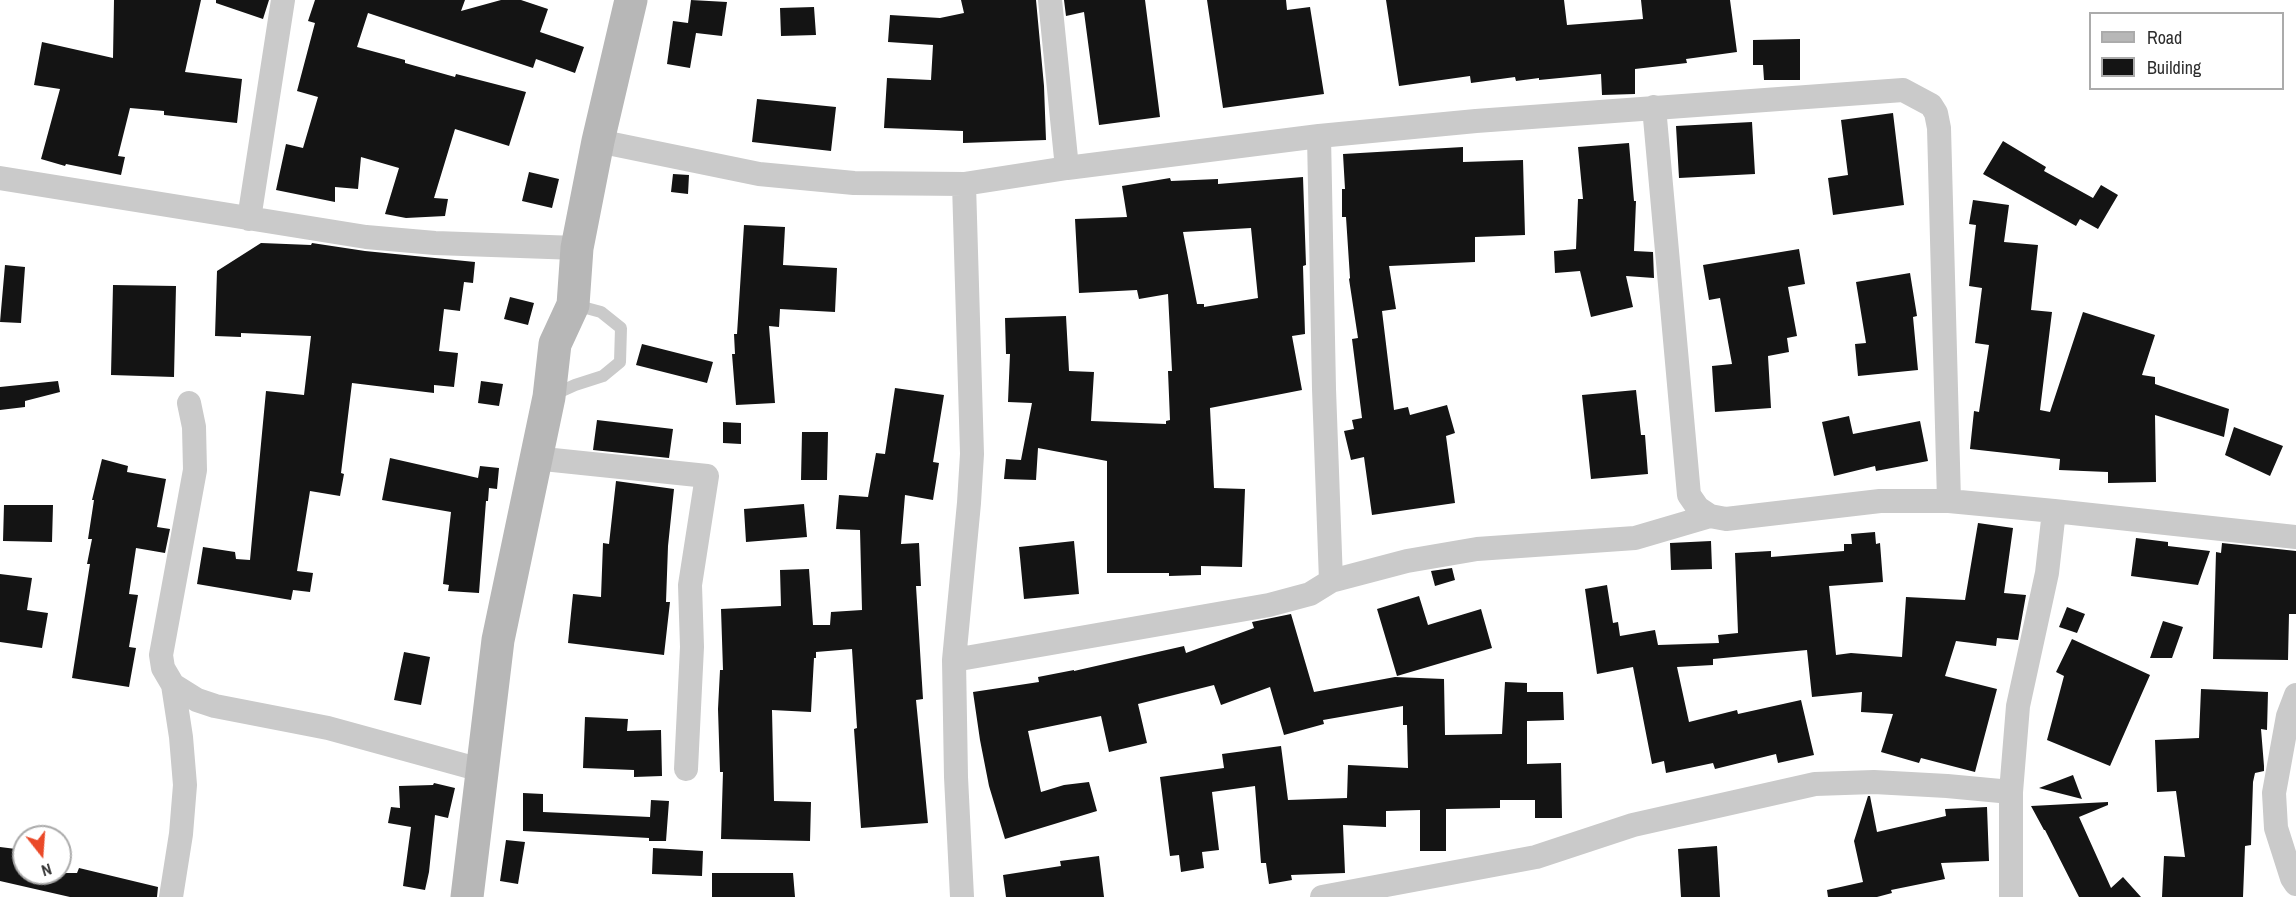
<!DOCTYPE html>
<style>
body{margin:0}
#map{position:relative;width:2296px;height:897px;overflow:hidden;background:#fff;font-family:"Archivo Narrow",sans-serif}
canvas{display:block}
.legend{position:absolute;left:2089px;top:12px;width:195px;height:78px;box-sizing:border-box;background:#fff;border:2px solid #ababab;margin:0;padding:8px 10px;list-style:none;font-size:18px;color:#2d2d2d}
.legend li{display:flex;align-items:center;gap:12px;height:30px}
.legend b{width:30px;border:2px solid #ababab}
.north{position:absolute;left:12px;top:825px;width:60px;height:60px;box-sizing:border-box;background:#fff;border:2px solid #ababab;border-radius:50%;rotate:163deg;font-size:16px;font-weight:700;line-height:24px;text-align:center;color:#2d2d2d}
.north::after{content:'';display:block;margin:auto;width:21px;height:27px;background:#ea4928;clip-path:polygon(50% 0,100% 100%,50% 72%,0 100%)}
</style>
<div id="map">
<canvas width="2296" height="897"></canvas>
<ul class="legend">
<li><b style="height:8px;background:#b7b7b7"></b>Road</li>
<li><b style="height:16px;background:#141414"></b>Building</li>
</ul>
<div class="north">N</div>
</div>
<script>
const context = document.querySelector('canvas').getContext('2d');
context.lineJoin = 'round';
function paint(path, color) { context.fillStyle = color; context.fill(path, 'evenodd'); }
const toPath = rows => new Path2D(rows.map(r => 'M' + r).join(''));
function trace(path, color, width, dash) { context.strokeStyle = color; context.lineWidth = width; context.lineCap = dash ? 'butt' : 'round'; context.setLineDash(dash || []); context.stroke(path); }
paint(toPath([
 [114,0,201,0,185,72,242,79,237,123,164,115,164,111,130,108,118,156,125,157,121,175,66,164,65,166,41,159,60,89,34,85,42,42,113,58],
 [216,0,269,0,263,19,216,3],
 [315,0,465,0,461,11,501,0,521,0,548,9,540,32,584,47,575,73,536,59,533,68,368,13,357,47,405,60,405,63,455,77,456,74,526,92,509,146,455,129,434,198,448,199,445,216,406,218,385,214,399,168,361,157,358,189,335,187,335,202,276,190,286,144,303,148,318,97,297,91,315,23,308,21],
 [691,0,727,2,722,36,696,33,690,68,667,64,673,21,688,23],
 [961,0,1036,0,1044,86,1046,140,963,143,963,131,884,128,887,78,931,80,933,45,888,42,890,15,940,18,964,13],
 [1064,0,1145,0,1160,117,1099,125,1084,12,1066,16],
 [1207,0,1286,0,1287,10,1310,7,1324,94,1223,108],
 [1386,0,1564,0,1567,25,1643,19,1641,0,1730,0,1737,52,1686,59,1687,63,1635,69,1635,94,1602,95,1601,74,1539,80,1539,78,1516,81,1515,77,1471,83,1470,76,1399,86],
 [814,7,816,35,781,36,780,8],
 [1800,39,1800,80,1764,80,1763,65,1753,65,1753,40],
 [757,99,836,107,831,151,752,142],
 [1893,113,1904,205,1833,215,1828,178,1848,175,1841,120],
 [1752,122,1755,174,1679,178,1676,126],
 [2003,141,2046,167,2044,171,2093,198,2101,185,2118,195,2098,229,2080,219,2076,226,1983,174],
 [1629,143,1634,201,1636,201,1634,251,1653,252,1654,278,1626,276,1633,307,1591,317,1580,271,1555,273,1554,251,1576,249,1578,199,1583,199,1578,147],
 [1463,147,1463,162,1523,160,1525,235,1475,237,1475,262,1389,266,1396,309,1382,311,1394,410,1408,407,1410,415,1447,405,1455,433,1446,436,1455,503,1372,515,1364,457,1351,460,1344,431,1354,429,1352,420,1362,418,1352,339,1358,338,1349,279,1350,278,1346,217,1342,217,1342,189,1345,189,1343,154],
 [529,172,559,179,552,208,522,201],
 [673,174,689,175,688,194,671,192],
 [1303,177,1306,265,1303,266,1305,334,1292,336,1302,390,1210,408,1214,488,1245,489,1242,567,1201,566,1201,575,1169,576,1169,573,1107,573,1107,461,1038,448,1036,480,1004,479,1006,459,1021,460,1032,403,1008,402,1010,354,1006,354,1005,318,1066,316,1069,371,1094,372,1091,421,1166,424,1166,421,1170,420,1168,371,1172,371,1168,294,1139,299,1137,290,1079,293,1075,219,1127,217,1122,186,1170,178,1171,181,1218,179,1218,184],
 [1251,228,1258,298,1204,307,1204,304,1197,304,1183,232],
 [1973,200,2009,205,2004,242,2038,245,2031,310,2052,312,2040,410,2050,412,2083,312,2155,335,2142,375,2155,377,2155,384,2229,409,2224,437,2155,415,2156,482,2108,483,2108,472,2059,470,2060,459,1970,449,1974,411,1979,412,1989,345,1975,343,1982,288,1969,286,1976,225,1969,224],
 [744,225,785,227,783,265,837,268,835,312,780,309,779,327,769,326,775,403,736,405,732,354,735,354,734,334,737,334],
 [261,243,311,245,312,243,365,251,475,262,473,283,464,282,460,311,444,309,439,351,458,353,454,387,434,385,434,393,352,383,341,473,344,474,340,496,310,491,297,571,313,573,310,592,293,590,291,600,197,584,203,547,235,552,236,559,250,560,266,391,304,395,311,336,241,333,241,337,215,336,217,271],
 [1799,249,1805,284,1788,287,1797,336,1787,338,1789,352,1768,356,1771,408,1715,412,1712,366,1732,364,1720,298,1709,300,1703,265],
 [5,265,25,267,21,323,0,322],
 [1910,273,1917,316,1913,317,1918,370,1858,376,1855,344,1866,343,1856,282],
 [113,285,176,286,174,377,111,375],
 [510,297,534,303,528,325,504,319],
 [642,344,713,362,707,383,636,365],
 [58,381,60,392,25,401,25,407,0,410,0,387],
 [481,381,503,384,499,406,478,403],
 [895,388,944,395,933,462,939,463,933,500,905,495,901,544,919,543,921,586,916,586,923,699,916,700,928,823,861,828,854,729,857,728,852,649,816,652,816,658,814,658,811,712,772,710,774,801,811,802,810,841,721,839,723,772,720,772,718,709,720,670,723,670,721,609,781,606,780,570,809,569,813,625,830,625,831,612,862,610,860,530,836,529,839,495,868,497,876,453,885,454],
 [1636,390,1641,435,1645,435,1648,474,1591,479,1582,395],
 [1849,416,1853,434,1920,421,1928,461,1876,471,1875,466,1834,476,1822,422],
 [597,420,673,429,669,458,593,450],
 [723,422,741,423,741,444,723,443],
 [2234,427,2283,446,2270,476,2225,455],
 [802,432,828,432,827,480,801,480],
 [390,458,478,478,480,466,499,468,497,489,489,488,488,501,486,501,479,593,448,591,449,585,443,584,451,512,382,500],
 [102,459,128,466,127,472,166,479,157,527,170,529,165,553,136,548,129,594,138,595,129,647,136,648,129,687,72,678,90,564,87,564,92,539,88,539,94,500,92,500],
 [616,481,674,489,668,546,666,602,670,602,664,655,568,643,573,594,601,597,603,543,609,544],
 [804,504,807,537,746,542,744,509],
 [4,505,53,505,52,542,3,541],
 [1978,523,2013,528,2004,593,2026,595,2018,640,1997,638,1996,646,1956,641,1945,676,1997,689,1975,772,1921,758,1919,763,1881,752,1893,714,1861,712,1862,692,1812,697,1807,650,1713,659,1713,665,1677,667,1689,722,1737,710,1738,714,1801,700,1814,755,1778,763,1776,754,1715,769,1713,763,1666,773,1664,761,1652,764,1633,667,1597,674,1585,589,1607,585,1613,623,1618,622,1620,636,1655,630,1658,645,1719,643,1718,635,1738,633,1735,553,1771,551,1771,557,1844,551,1844,544,1852,544,1851,534,1875,532,1876,544,1880,543,1883,582,1829,586,1836,655,1851,653,1902,657,1906,597,1965,600],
 [2136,538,2168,542,2168,546,2210,551,2198,585,2131,576],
 [1074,541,1079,594,1024,599,1019,547],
 [1711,541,1712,569,1671,570,1670,543],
 [2222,543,2296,551,2296,614,2289,614,2288,660,2213,659,2216,552,2221,553],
 [1452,568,1455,580,1435,586,1431,571],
 [0,574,32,578,27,610,48,613,42,648,0,642],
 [1419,596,1428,625,1481,609,1492,648,1397,676,1377,609],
 [2067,607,2085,614,2077,633,2059,627],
 [1291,614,1314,692,1395,677,1444,679,1445,735,1502,734,1505,682,1527,683,1527,692,1563,692,1564,720,1527,721,1527,764,1561,763,1562,818,1535,818,1535,800,1500,800,1500,808,1446,809,1446,851,1420,851,1420,810,1386,811,1386,827,1343,825,1345,873,1291,875,1292,880,1269,884,1266,863,1261,863,1255,786,1212,792,1219,850,1202,852,1204,868,1181,872,1179,855,1170,856,1160,777,1224,768,1222,754,1281,746,1288,800,1347,798,1348,765,1408,768,1407,725,1403,725,1403,706,1323,720,1324,724,1284,735,1270,687,1221,705,1214,685,1138,704,1147,743,1109,752,1101,716,1028,731,1041,792,1064,785,1089,782,1097,811,1005,839,989,786,980,740,973,692,1039,682,1038,677,1074,670,1074,671,1184,646,1186,653,1254,628,1252,622],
 [2163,621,2183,627,2172,658,2150,658],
 [2072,639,2150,675,2110,766,2047,740,2064,676,2056,672],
 [404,652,430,657,421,705,394,700],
 [2201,689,2268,692,2267,730,2261,729,2264,766,2264,771,2255,773,2253,782,2251,845,2245,846,2243,897,2162,897,2164,856,2185,857,2176,791,2157,792,2155,740,2199,738],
 [585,717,628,719,627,731,661,730,662,776,634,777,634,770,583,768],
 [2073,775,2082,799,2039,788],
 [434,783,455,788,448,818,435,815,429,872,425,890,403,886,411,827,388,823,391,807,400,808,399,786,433,785],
 [523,793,543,794,543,812,650,817,651,800,669,801,666,841,649,841,649,838,523,831],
 [1868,796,1870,796,1877,832,1946,816,1945,809,1987,807,1989,861,1941,863,1945,879,1891,890,1892,893,1877,897,1828,897,1827,890,1863,882,1854,841],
 [2108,802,2108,805,2079,817,2111,888,2123,877,2141,897,2079,897,2045,830,2044,830,2031,806],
 [506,840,525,842,518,884,500,881],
 [1717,846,1720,897,1681,897,1678,849],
 [0,847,24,850,24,873,77,873,79,868,158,887,157,897,70,897,0,881],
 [653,848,703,851,702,876,652,874],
 [1099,856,1104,897,1006,897,1003,875,1061,866,1060,861],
 [712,873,793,873,795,897,712,897]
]), '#141414');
trace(toPath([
 [553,395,575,385,603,376,620,362,621,328,601,312,575,305]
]), '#cacaca', 12);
trace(toPath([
 [1050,0,1067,168],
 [1654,107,1689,495,1698,508,1710,516,1726,519,1880,501,1949,501,2054,511,2047,573,2018,706,2011,792,2011,897],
 [1319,136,1324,389,1331,581],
 [598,141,759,174,854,183,964,184,1067,168,1319,136,1476,121,1903,90,1931,105,1936,113,1939,128,1949,501],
 [0,178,366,237,435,243,577,248],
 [249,219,283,0],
 [189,403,194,427,195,470,161,655,163,668,173,685,197,700,215,706,328,728,481,770],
 [534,458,707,476,690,585,692,647,686,769],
 [2054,511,2296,537],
 [954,660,1269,605,1310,594,1331,581,1407,561,1477,549,1635,538,1710,516],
 [2296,695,2288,716,2274,793,2276,828,2292,878,2296,884],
 [171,897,181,834,185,785,181,737,173,685],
 [962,897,956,777,954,660,969,503,972,454,964,184],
 [1322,897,1536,857,1633,825,1815,784,1874,782,1947,786,2011,792]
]), '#cacaca', 24);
trace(toPath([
 [467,897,498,640,549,397,555,344,573,305,577,248,598,141,631,0]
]), '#b7b7b7', 33);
</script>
